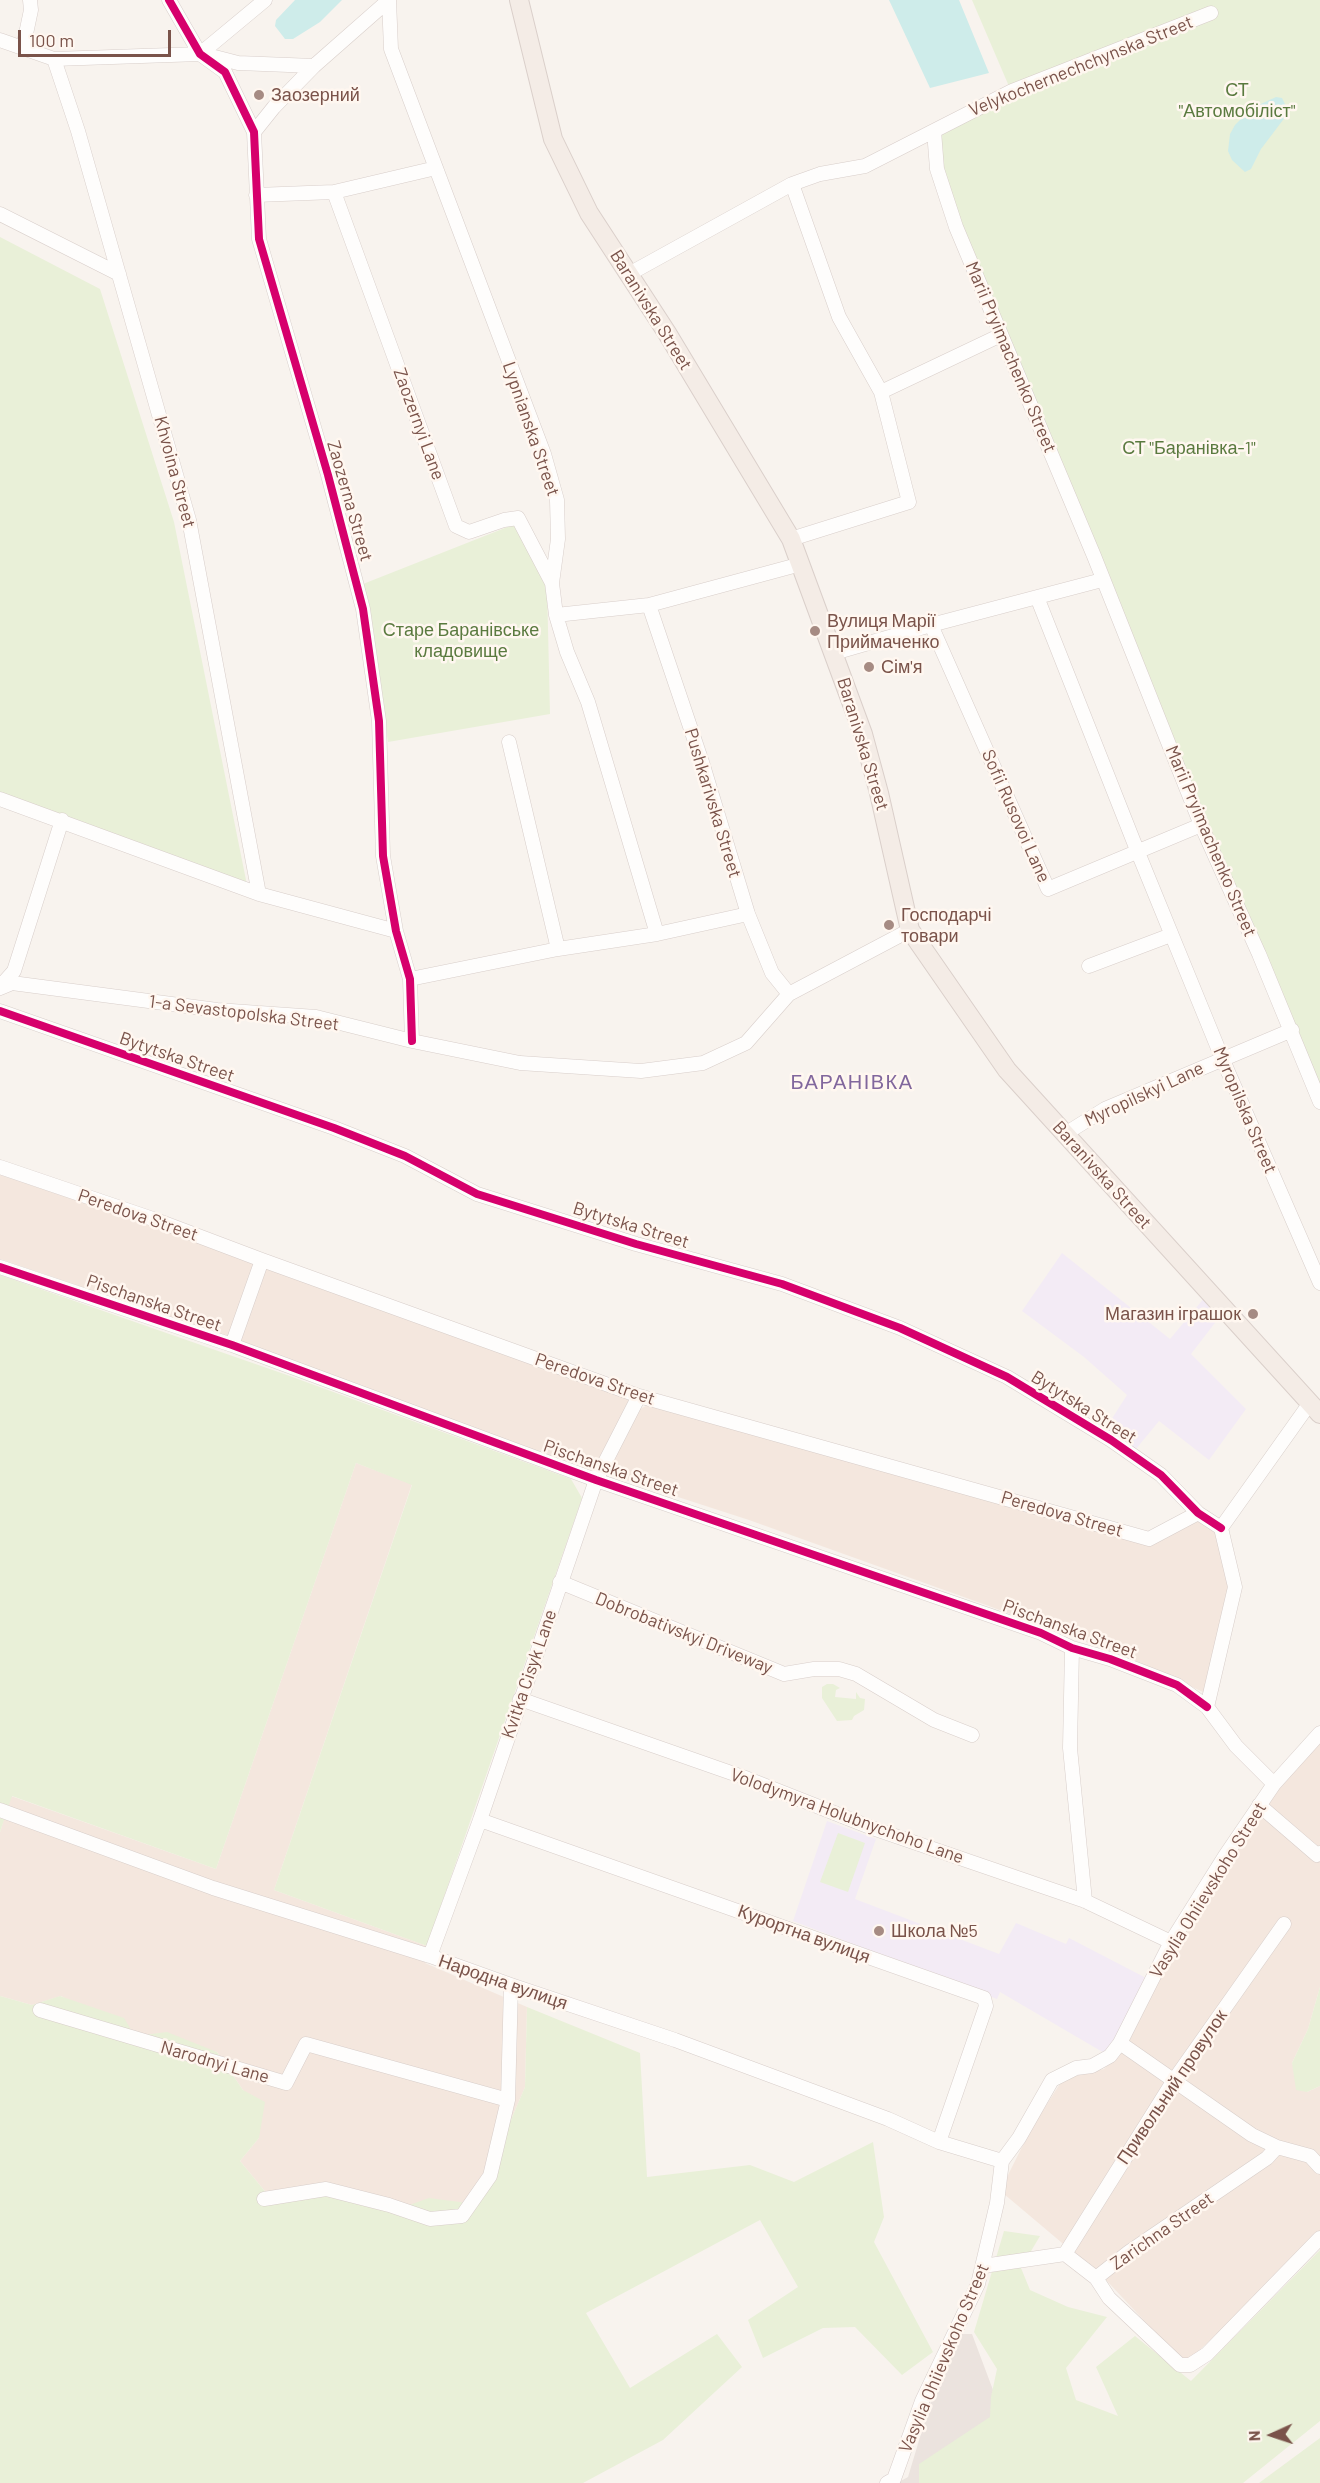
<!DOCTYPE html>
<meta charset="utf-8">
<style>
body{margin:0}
#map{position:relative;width:1320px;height:2483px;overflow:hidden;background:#f8f3ee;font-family:Barlow,sans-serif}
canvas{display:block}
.north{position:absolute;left:1242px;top:2405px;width:60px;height:60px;-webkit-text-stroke:4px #fff7f0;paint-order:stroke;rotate:267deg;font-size:16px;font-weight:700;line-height:24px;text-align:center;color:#7a534a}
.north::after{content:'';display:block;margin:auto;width:21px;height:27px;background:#7a534a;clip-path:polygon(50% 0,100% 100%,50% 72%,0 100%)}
.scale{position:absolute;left:18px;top:30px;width:153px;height:27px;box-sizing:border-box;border:3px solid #7a534a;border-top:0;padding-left:8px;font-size:18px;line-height:21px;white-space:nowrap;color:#7a534a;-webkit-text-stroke:4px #fff7f0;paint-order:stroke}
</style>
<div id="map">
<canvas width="1320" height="2483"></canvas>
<div class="north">N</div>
<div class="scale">100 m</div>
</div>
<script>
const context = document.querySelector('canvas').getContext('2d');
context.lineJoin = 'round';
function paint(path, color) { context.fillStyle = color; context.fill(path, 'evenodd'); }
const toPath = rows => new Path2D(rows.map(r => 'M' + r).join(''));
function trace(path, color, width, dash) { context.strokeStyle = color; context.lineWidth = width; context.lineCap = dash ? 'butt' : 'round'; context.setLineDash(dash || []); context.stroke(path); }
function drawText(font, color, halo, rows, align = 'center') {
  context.font = font + ' Barlow,sans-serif'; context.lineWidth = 5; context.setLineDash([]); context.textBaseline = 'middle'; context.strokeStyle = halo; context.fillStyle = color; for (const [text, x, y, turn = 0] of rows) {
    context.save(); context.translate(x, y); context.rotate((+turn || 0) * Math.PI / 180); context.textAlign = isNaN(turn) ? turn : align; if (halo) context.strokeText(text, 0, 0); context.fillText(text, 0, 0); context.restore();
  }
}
paint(toPath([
 [0,1175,154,1226,255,1263,229,1337,0,1259],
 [264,1267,631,1399,595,1472,237,1341],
 [648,1405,1150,1545,1199,1520,1219,1531,1231,1582,1214,1667,1203,1692,1132,1659,986,1605,749,1520,607,1474,640,1409],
 [356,1463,412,1484,274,1890,427,1946,425,1963,527,2007,525,2087,475,2204,395,2210,273,2201,240,2161,259,2138,243,2090,217,2052,135,2036,61,1996,32,2005,0,1996,0,1832,11,1796,216,1869],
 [1320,1743,1320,1987,1308,2029,1292,2063,1307,2092,1320,2086,1320,2234,1296,2260,1191,2358,1181,2360,1106,2280,1004,2194,1007,2177,1031,2129,1063,2079,1104,2069,1117,2055,1206,1895,1278,1786]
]), '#f4e7de');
paint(toPath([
 [960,2334,972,2334,999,2406,1019,2483,897,2483,908,2477,930,2404]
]), '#ebe3de');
paint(toPath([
 [1062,1253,1170,1339,1205,1297,1221,1315,1191,1354,1246,1409,1209,1460,1159,1421,1136,1449,1104,1431,1127,1395,1084,1357,1022,1311],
 [827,1821,876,1839,855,1899,999,1954,1016,1923,1066,1944,1069,1938,1150,1980,1106,2054,1000,1992,997,1999,793,1921]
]), '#f3ebf5');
paint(toPath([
 [972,0,1320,0,1320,1102,956,227,934,131,1011,91],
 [0,237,100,289,174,522,247,885,0,794],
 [515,524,547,586,550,714,388,742,363,584],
 [0,1275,287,1375,571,1479,582,1498,427,1946,274,1890,412,1485,356,1463,216,1869,12,1796,0,1832],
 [827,1684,833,1684,840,1688,836,1690,835,1697,856,1699,856,1692,860,1698,865,1699,864,1710,854,1716,852,1720,837,1721,822,1698,822,1687],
 [838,1833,865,1843,848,1892,820,1882],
 [1320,1987,1320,2086,1307,2092,1296,2090,1292,2063,1308,2029],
 [0,1996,32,2005,60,1996,124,2018,135,2036,167,2032,217,2052,243,2090,265,2102,259,2138,240,2161,273,2201,326,2192,395,2210,429,2198,475,2204,525,2087,527,2007,640,2053,647,2177,750,2165,794,2182,873,2142,884,2217,874,2242,933,2352,902,2375,855,2327,823,2328,763,2358,748,2320,798,2287,760,2220,586,2313,630,2388,717,2334,742,2367,663,2440,583,2483,0,2483],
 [1004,2231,1040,2236,1021,2268,1030,2290,1068,2307,1107,2317,1066,2368,1076,2400,1118,2416,1096,2367,1135,2336,1191,2381,1320,2250,1320,2421,1243,2483,919,2483,919,2464,990,2417,991,2397,997,2369,974,2332],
 [1320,2438,1320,2483,1259,2483,1263,2480]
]), '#e9f0d8');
paint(toPath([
 [295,0,342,0,320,22,293,39,285,39,275,26,276,20],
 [889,0,959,0,989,73,930,88],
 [1276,97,1282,98,1289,112,1261,149,1251,169,1245,172,1232,160,1228,151,1230,134,1235,125,1252,108]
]), '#ceecea');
const minor = toPath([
 [169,0,200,54,225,72,254,132,259,239,328,475,363,609,379,721,383,856,396,931,410,979,412,1041],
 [389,0,391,49,544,454,557,500,558,539,552,583,556,615,567,652,588,702,657,934],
 [0,40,54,59,200,54,265,0],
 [23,48,31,10,30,0],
 [207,55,238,63,314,66,389,0],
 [54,59,78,131,189,520,259,894],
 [934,131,937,169,956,227,1094,556,1201,825,1259,954,1320,1102],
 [254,132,274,107,314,66],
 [334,192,456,526,469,532,504,520,518,518,552,583],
 [256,195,334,192,436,168],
 [0,214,119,274],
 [629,274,792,184,820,174,865,166,1012,91,1211,13],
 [881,392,1001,335],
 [791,539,909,502,881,392,839,317,792,184],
 [1037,597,1137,850,1222,1058,1320,1283],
 [649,605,702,762,748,914,772,973,789,994],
 [556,615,649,605,801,564],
 [931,625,1048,889,1201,825],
 [834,653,931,625,1102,580],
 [509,742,558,949],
 [0,799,259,894,396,931],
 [1089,966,1171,935],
 [410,979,558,949,657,934,748,914],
 [0,987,14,971,62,820],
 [0,988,12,983,217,1010,316,1017,412,1041,520,1063,641,1071,703,1063,746,1043,789,994,910,930],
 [0,1011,334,1128,405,1156,477,1194,636,1244,782,1284,900,1328,1007,1377,1111,1440,1161,1475,1198,1513,1221,1528],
 [1065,1134,1105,1109,1292,1030],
 [0,1167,156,1220,262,1260,639,1396,1149,1539,1198,1513],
 [0,1267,232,1345,596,1480,1041,1633,1072,1648,1110,1659,1177,1685,1207,1707],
 [232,1345,262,1260],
 [560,1582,784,1674,814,1669,839,1669,856,1674,934,1720,972,1735],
 [1072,1648,1070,1748,1085,1901],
 [520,1699,743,1777,875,1829,1085,1901,1171,1942],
 [1274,1784,1236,1746,1207,1707,1235,1587,1221,1528,1305,1410,1311,1405],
 [1259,1805,1317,1855,1320,1853],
 [0,1810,213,1888,430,1956,511,1985,675,2040,888,2119,939,2142,1002,2161],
 [480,1820,984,1998,986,2006,939,2142],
 [430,1956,480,1820,596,1480,639,1396],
 [40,2010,286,2083,306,2044,508,2100],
 [1120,2043,1252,2135,1277,2147,1310,2156,1320,2167],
 [264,2199,326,2189,389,2205,430,2219,462,2216,490,2176,508,2100,511,1985],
 [1065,2254,1174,2080,1284,1924],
 [983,2266,1065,2254,1096,2278,1109,2298,1180,2365,1190,2365,1207,2354,1320,2238],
 [1096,2278,1129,2252,1267,2158,1277,2147],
 [887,2483,894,2479,922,2401,978,2284,997,2203,1002,2161,1019,2138,1052,2080,1076,2068,1092,2066,1110,2056,1120,2043,1171,1942,1225,1856,1274,1784,1320,1733]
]);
const major = toPath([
 [519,0,553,139,589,213,667,333,791,539,863,734,879,793,910,930,1007,1070,1320,1414]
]);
trace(minor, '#d8ceca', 15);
trace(major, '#dacfca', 20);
trace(minor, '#fefdfc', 14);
trace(major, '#f4ece6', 18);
trace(toPath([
 [169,0,200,54,225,72,254,132,259,239,328,475,363,609,379,721,383,856,396,931,410,979,412,1041],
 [0,1011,334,1128,405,1156,477,1194,636,1244,782,1284,900,1328,1007,1377,1111,1440,1161,1475,1198,1513,1221,1528],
 [0,1267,232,1345,596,1480,1041,1633,1072,1648,1110,1659,1177,1685,1207,1707]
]), '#d6006c', 8);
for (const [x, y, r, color] of [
 [259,95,6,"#a68b83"],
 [815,631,6,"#a68b83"],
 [869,667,6,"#a68b83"],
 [889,925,6,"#a68b83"],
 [1253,1314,6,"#a68b83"],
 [879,1931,6,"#a68b83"]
]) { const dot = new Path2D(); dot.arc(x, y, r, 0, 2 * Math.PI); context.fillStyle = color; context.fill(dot); trace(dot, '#fff7f0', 2); }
drawText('18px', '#7a534a', '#fff7f0', [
 ["Velykochernechchynska Street",1081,66,-22],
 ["Baranivska Street",651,310,58],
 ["Marii Pryimachenko Street",1011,357,67],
 ["Zaozernyi Lane",419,424,70],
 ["Lypnianska Street",531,429,71],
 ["Khvoina Street",175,472,75],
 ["Zaozerna Street",350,501,74],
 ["Baranivska Street",863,744,73],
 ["Pushkarivska Street",713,803,73],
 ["Sofii Rusovoi Lane",1016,816,66],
 ["Marii Pryimachenko Street",1211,841,67],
 ["1-a Sevastopolska Street",244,1013,7],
 ["Bytytska Street",177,1057,19],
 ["Myropilskyi Lane",1144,1094,-25],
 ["Myropilska Street",1245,1110,67],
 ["Baranivska Street",1102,1175,48],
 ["Peredova Street",138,1215,19],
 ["Bytytska Street",631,1225,17],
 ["Pischanska Street",154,1303,19],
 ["Peredova Street",595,1379,19],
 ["Bytytska Street",1084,1407,32],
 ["Pischanska Street",611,1468,19],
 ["Peredova Street",1062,1514,16],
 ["Pischanska Street",1070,1629,20],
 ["Dobrobativskyi Driveway",684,1633,22],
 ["Kvitka Cisyk Lane",529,1674,-71],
 ["Volodymyra Holubnychoho Lane",847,1816,20],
 ["Vasylia Ohiievskoho Street",1208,1890,-58],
 ["Курортна вулиця",804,1934,20],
 ["Народна вулиця",503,1982,19],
 ["Narodnyi Lane",215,2062,16],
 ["Привольний провулок",1172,2087,-56],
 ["Zarichna Street",1162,2231,-35],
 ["Vasylia Ohiievskoho Street",944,2358,-67]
]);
drawText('18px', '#5a7a3f', '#fff7f0', [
 ["СТ",1237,90],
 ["\"Автомобіліст\"",1237,111],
 ["СТ \"Баранівка-1\"",1189,448],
 ["Старе Баранівське",461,630],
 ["кладовище",461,651]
]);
drawText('18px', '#7a534a', '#fff7f0', [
 ["Заозерний",271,95],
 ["Вулиця Марії",827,621],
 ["Приймаченко",827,642],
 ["Сім'я",881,667],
 ["Господарчі",901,915],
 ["товари",901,936],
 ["Магазин іграшок",1241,1314,"right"],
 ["Школа №5",891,1931]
], 'left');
context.letterSpacing = '1.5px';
drawText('20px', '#81679d', '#fff7f0', [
 ["БАРАНІВКА",852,1082]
]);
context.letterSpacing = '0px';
</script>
